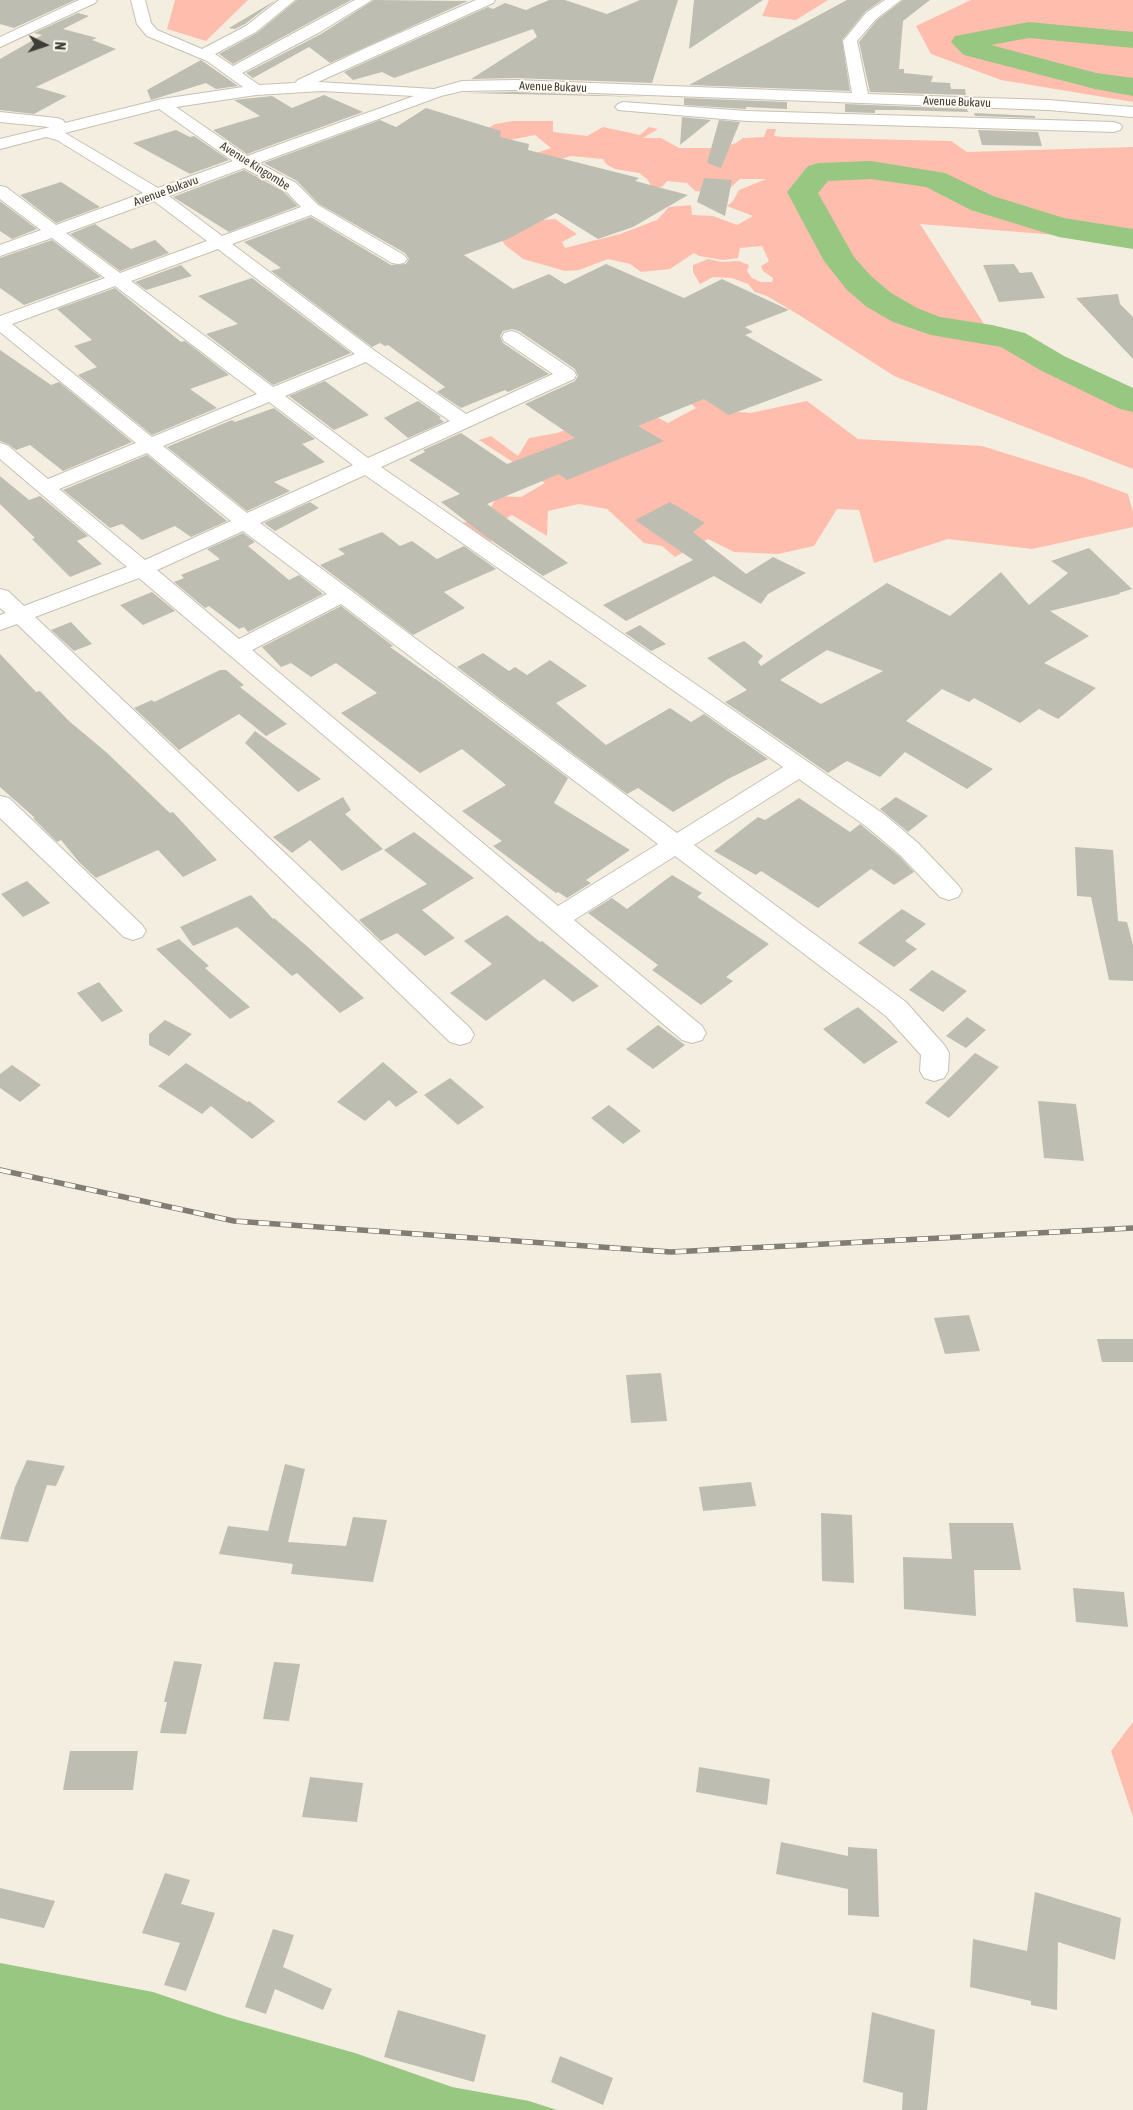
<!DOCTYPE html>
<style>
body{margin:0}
#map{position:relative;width:1133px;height:2110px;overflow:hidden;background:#f4eee0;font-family:"Asap Condensed",sans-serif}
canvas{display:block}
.north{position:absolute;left:20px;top:20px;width:50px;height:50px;-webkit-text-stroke:4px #fffbf3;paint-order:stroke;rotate:94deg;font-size:14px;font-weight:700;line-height:20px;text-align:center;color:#3e3c37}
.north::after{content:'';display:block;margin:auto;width:18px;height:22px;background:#3e3c37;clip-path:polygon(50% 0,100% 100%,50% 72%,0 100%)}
</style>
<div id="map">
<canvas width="1133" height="2110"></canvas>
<div class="north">N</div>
</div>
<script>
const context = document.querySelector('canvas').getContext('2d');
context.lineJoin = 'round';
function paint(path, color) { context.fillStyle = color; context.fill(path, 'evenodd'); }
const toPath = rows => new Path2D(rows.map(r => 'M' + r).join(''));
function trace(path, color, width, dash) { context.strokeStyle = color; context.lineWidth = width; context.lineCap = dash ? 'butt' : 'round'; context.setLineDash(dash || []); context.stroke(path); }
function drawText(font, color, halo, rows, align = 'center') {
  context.font = font + ' "Asap Condensed",sans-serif'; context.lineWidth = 4; context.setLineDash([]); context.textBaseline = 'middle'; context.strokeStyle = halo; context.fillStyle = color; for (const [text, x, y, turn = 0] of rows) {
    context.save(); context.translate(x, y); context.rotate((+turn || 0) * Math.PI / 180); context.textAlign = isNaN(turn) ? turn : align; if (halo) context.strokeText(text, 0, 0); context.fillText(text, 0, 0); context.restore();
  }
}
paint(toPath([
 [175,0,248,0,206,41,167,29],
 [769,0,828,0,796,20,762,16],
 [971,0,1133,0,1133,102,1001,80,931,54,916,26],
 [513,121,553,121,553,132,587,136,603,127,640,135,649,127,658,129,643,138,661,138,679,148,718,148,736,143,743,138,764,137,767,129,776,129,774,136,783,137,951,141,967,152,1133,147,1133,246,1093,238,920,224,984,324,1133,389,1133,469,894,376,799,315,767,296,755,292,748,284,732,278,713,277,700,284,693,272,693,265,708,259,722,262,739,261,749,265,747,271,752,278,761,282,772,282,773,278,763,271,761,266,769,261,762,246,740,248,738,258,723,260,699,256,694,253,670,269,641,272,630,264,608,259,579,270,565,271,523,259,505,245,499,236,526,221,555,219,577,234,562,242,565,248,620,234,657,220,669,207,691,205,692,215,713,216,737,225,753,216,727,206,733,201,739,190,766,179,773,179,740,179,728,190,709,192,695,191,687,183,667,181,662,187,652,187,647,179,639,173,615,169,606,164,603,159,571,156,546,164,528,156,551,148,535,135,490,144,484,131,495,124],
 [684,378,730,411,750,413,807,401,858,439,982,446,1085,478,1128,494,1133,512,1133,527,1032,549,948,539,874,563,859,510,837,509,814,546,778,554,734,552,708,539,675,557,662,546,644,543,607,509,579,504,548,511,547,536,512,515,488,529,492,544,461,523,479,520,491,507,497,496,521,497,545,483,479,440,491,436,518,456,529,438,557,433,582,424,640,408,668,423,696,408,669,387],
 [1133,1722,1133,1817,1111,1751]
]), '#ffbead');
paint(toPath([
 [0,1963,153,1992,227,2017,355,2053,452,2087,529,2101,557,2110,0,2110]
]), '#97c780');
paint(toPath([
 [1029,22,1133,32,1133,48,1029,38,991,45,1096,73,1133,78,1133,96,1095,89,964,55,951,42,955,36,1029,22],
 [871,161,945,173,993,196,1064,218,1133,229,1133,249,1059,237,971,210,926,187,871,179,828,181,818,193,854,257,871,276,891,293,917,308,940,317,992,325,1025,333,1064,356,1133,388,1133,412,1120,409,1040,370,1001,347,931,335,893,322,867,307,847,290,824,261,787,192,808,166,819,163,871,161]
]), '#97c780');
paint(toPath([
 [0,0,75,0,14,28,0,24],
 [276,0,245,24,235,29,229,28],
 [297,0,351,0,233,64,219,54,257,33],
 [374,0,468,1,330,63,309,47,253,78,246,73,321,34],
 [549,0,565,0,607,14,640,0,678,0,652,83,515,78,471,79,537,37,533,29,394,78,382,72,353,80,344,72,488,7,493,9,505,3,526,10],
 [694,0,763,0,689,49],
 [847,0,882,0,865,12,842,40,850,91,689,85],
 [903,0,930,0,903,21,899,69,904,69,904,73,933,76,931,82,950,83,951,89,965,89,966,95,870,92,859,42,877,20],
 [78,13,89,16,63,29,97,38,92,40,116,49,36,87,67,96,34,114,0,110,0,59,42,35,34,33],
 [201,60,238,86,216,89,206,83,151,100,147,90],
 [515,92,648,97,466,93],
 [324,95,363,112,247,154,213,130,260,116,234,100,272,96,292,108],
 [684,98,787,102,787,109,746,107,746,109,684,105],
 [845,104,967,109,968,112,899,110,875,110,875,113,845,112],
 [426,108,501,131,500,137,529,144,528,150,639,178,635,181,688,195,633,227,598,239,556,213,508,239,464,255,513,289,549,274,565,284,606,264,684,298,722,279,789,310,745,327,753,332,745,335,823,380,729,415,704,399,638,426,664,441,567,480,559,474,487,504,568,563,543,576,485,536,441,502,460,494,409,460,425,452,423,450,461,433,507,464,575,438,525,404,575,381,578,376,575,369,519,331,512,329,503,331,500,336,503,343,549,374,508,392,505,390,461,408,437,392,445,387,388,345,385,346,380,343,372,347,271,271,281,268,244,242,311,217,391,265,406,264,409,259,405,253,319,204,297,181,264,163,380,120,396,127],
 [974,113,1035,116,1035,118,975,116],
 [682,117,711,120,680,145],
 [719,120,740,122,721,168,707,163],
 [176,130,190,137,194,136,229,160,190,174,133,143],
 [978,130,1038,132,1042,146,982,145],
 [244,170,283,191,298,206,229,232,173,197],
 [704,178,732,180,725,216,697,202],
 [61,182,100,207,56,223,20,195],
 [0,202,1,202,37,229,12,239,0,231],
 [95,224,131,249,155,240,169,253,120,271,70,234],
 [52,240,101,277,24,305,0,288,0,258],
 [1014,264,1020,273,1032,272,1045,298,999,302,983,265],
 [181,265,192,276,146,290,135,282],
 [252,278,351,353,273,385,206,334,238,324,198,296],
 [115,288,181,342,185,341,229,375,190,389,217,408,152,435,78,375,97,367,74,346,92,340,57,309],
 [1118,294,1120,304,1133,317,1133,359,1076,298],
 [0,350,51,385,59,382,132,442,63,471,30,445,16,450,8,444,0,441],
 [325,381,369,415,334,430,289,396],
 [418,401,441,417,439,418,444,422,408,438,384,418],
 [274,408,315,439,302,444,325,462,274,482,290,491,247,511,167,447,232,420,235,422],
 [147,455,227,521,191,537,175,526,142,540,122,524,110,528,63,490],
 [0,476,29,500,40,496,88,536,77,541,102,564,70,577,32,539,35,538,0,504],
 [310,502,319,508,275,531,264,523],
 [670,502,705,523,693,532,746,574,773,557,806,573,768,594,761,604,714,576,626,621,603,605,693,560,635,520],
 [382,532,400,546,412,541,437,559,464,546,496,569,444,592,465,608,413,635,320,565,345,554,338,549],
 [243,533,255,542,248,546,289,580,299,575,323,594,248,632,244,627,239,629,209,606,205,608,174,582,184,578,181,575,220,559,207,549],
 [1089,548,1132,589,1119,593,1120,594,1050,611,1089,636,1044,663,1096,688,1058,719,1039,709,1020,723,974,698,969,702,942,689,906,721,993,769,967,789,905,752,880,777,847,761,828,773,725,702,747,690,707,658,744,641,763,656,758,662,761,666,887,583,950,616,1001,572,1029,605,1068,573,1051,561],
 [827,650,883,671,821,704,780,680],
 [152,592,175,611,143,625,120,605],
 [341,606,393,646,390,647,435,679,436,679,568,778,554,803,630,850,586,880,591,883,567,898,558,892,556,893,493,846,502,841,462,811,506,785,462,749,420,773,341,713,377,693,336,663,311,677,291,663,281,667,262,647],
 [71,622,92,644,74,651,51,630],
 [640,625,666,644,651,651,625,633],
 [483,653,509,671,515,667,527,675,550,660,587,686,556,703,606,745,670,708,691,722,704,714,768,759,728,779,673,812,638,788,627,794,457,667],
 [0,654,36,692,40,691,69,721,106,752,170,813,173,812,217,860,183,877,158,850,96,878,79,862,61,840,57,842,33,818,35,818,0,787],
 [220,670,226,670,244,685,240,687,287,724,266,736,239,714,179,750,134,708,152,700,154,702],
 [255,731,321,779,298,792,245,743],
 [343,797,351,810,345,814,383,849,342,871,310,840,292,853,273,837],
 [896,797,928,816,908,832,880,809],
 [799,798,850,832,860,824,899,856,914,872,894,885,871,869,818,908,761,871,756,875,714,851,758,817,765,820],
 [414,832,474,878,422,910,455,938,425,956,397,933,381,941,359,920,427,884,384,850],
 [1075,847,1113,850,1118,921,1127,922,1133,945,1133,981,1109,980,1091,897,1077,896],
 [672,875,702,893,697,897,769,944,726,977,733,981,701,1005,652,970,658,965,588,913,612,898,627,909],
 [27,881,50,903,23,917,1,894],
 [251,895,273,919,274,918,309,948,364,998,340,1013,297,973,292,976,237,927,193,946,180,927],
 [902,909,926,924,905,941,917,949,894,967,858,943],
 [507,915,540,942,542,941,599,986,573,1002,544,979,486,1021,450,993,492,964,464,941],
 [179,939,209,966,205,968,250,1007,230,1019,156,949],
 [932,970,967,991,943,1012,909,990],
 [99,982,123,1011,102,1022,77,993],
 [858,1007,898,1042,864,1064,823,1029],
 [967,1017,986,1030,966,1048,946,1036],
 [165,1020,192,1034,169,1056,149,1045,149,1034],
 [658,1025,685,1045,653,1069,626,1049],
 [975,1053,999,1067,949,1118,925,1103],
 [383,1062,418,1092,396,1107,389,1100,365,1121,337,1102],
 [186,1063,247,1102,249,1101,275,1121,252,1139,211,1106,202,1114,158,1086],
 [12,1065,41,1085,20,1102,0,1088,0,1074],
 [450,1078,484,1107,458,1125,424,1095],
 [1038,1101,1076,1104,1084,1161,1044,1158],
 [609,1105,641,1131,623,1144,591,1118],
 [969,1315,980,1351,945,1354,934,1318],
 [1097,1339,1133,1339,1133,1362,1102,1362],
 [661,1373,667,1421,631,1423,626,1375],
 [27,1460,65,1466,56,1486,47,1485,28,1542,0,1539,15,1487],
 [285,1464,305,1469,288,1542,346,1546,353,1517,387,1520,373,1582,291,1574,293,1564,219,1554,228,1526,268,1531],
 [751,1482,756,1506,703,1511,699,1487],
 [821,1513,852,1515,854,1583,822,1581],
 [949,1523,1013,1523,1021,1570,974,1570,976,1616,904,1609,903,1557,952,1559],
 [1073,1588,1124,1592,1128,1627,1076,1622],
 [174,1661,202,1664,186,1734,160,1733,167,1702,164,1702],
 [274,1662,300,1664,289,1721,263,1719],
 [70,1751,138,1751,133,1790,63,1790],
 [699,1767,770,1779,767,1805,696,1792],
 [310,1777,363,1783,357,1822,302,1817],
 [781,1842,848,1856,848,1847,877,1849,879,1917,848,1915,848,1889,776,1874],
 [165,1873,190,1880,181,1904,215,1913,186,1991,164,1985,180,1943,142,1933],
 [0,1888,55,1901,44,1928,0,1918],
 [1035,1892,1121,1918,1115,1960,1058,1942,1057,2010,1031,2005,1031,2001,970,1987,973,1939,1027,1951],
 [273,1929,294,1935,283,1967,332,1989,323,2010,275,1989,266,2014,245,2007],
 [398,2010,486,2035,474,2082,384,2057],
 [872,2012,935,2030,927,2110,902,2110,903,2093,863,2082],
 [560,2056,613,2078,603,2105,551,2082]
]), '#bdbeb1');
const minor = toPath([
 [79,0,97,0,95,3,0,47,0,37,79,0],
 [131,0,145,0,151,23,157,30,202,49,246,26,279,0,295,0,256,32,215,54,233,66,355,0,372,0,320,32,242,73,259,85,295,83,298,80,370,46,476,0,495,0,493,3,318,82,434,89,462,81,515,80,852,93,843,41,866,13,885,0,901,0,876,19,857,41,868,94,1048,100,1133,107,1133,117,1048,110,515,90,462,91,441,96,259,163,296,183,318,205,404,255,407,259,404,263,398,264,392,263,311,215,232,244,375,351,466,414,553,374,504,341,502,337,504,333,511,331,518,333,574,371,576,375,574,379,381,467,885,815,918,843,958,885,962,891,958,897,949,900,940,897,900,855,867,827,799,779,694,845,906,1002,945,1046,949,1053,948,1071,944,1078,934,1081,924,1078,920,1071,921,1055,886,1016,675,856,574,920,702,1026,706,1033,702,1040,692,1043,682,1040,139,578,35,617,470,1028,474,1035,470,1042,460,1045,450,1042,17,624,0,630,0,615,6,613,0,608,0,589,8,591,24,606,127,567,0,459,0,443,7,445,48,479,136,443,0,332,0,316,105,278,52,238,0,256,0,245,41,230,0,199,0,186,6,187,56,225,143,193,57,140,46,137,0,149,0,139,50,127,0,122,0,112,57,118,63,120,65,123,162,99,243,87,207,61,147,36,137,24,131,0],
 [322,91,414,96,247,156,176,107,256,95,322,91],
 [159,109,233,161,158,188,65,133,159,109],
 [244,168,284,189,301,207,222,236,169,196,244,168],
 [154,201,207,241,120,273,66,233,154,201],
 [218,249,355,354,273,387,131,281,218,249],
 [115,286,257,394,152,437,12,324,115,286],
 [366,362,450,421,368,458,285,396,366,362],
 [269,402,353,465,247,513,163,446,269,402],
 [147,453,231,521,145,560,59,489,147,453],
 [365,475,783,767,677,833,260,523,365,475],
 [243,531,327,594,239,639,157,570,243,531],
 [341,604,658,844,558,906,252,650,341,604],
 [623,102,747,111,1114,122,1120,124,1122,127,1120,130,1114,132,747,121,618,110,615,107,618,104,623,102],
 [0,796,9,798,142,925,146,931,142,937,133,940,124,937,0,818,0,796]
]);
trace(minor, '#c7c1b4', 2);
paint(minor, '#fff');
const rail = toPath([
 [0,1170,234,1221,671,1252,1133,1228]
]);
trace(rail, '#807d75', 5.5);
trace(rail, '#fffbf3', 4, [11]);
drawText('12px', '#3e3c37', '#fffbf3', [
 ["Avenue Bukavu",553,87,2],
 ["Avenue Bukavu",957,102,2],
 ["Avenue Kingombe",255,166,32],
 ["Avenue Bukavu",166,191,-20]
]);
</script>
